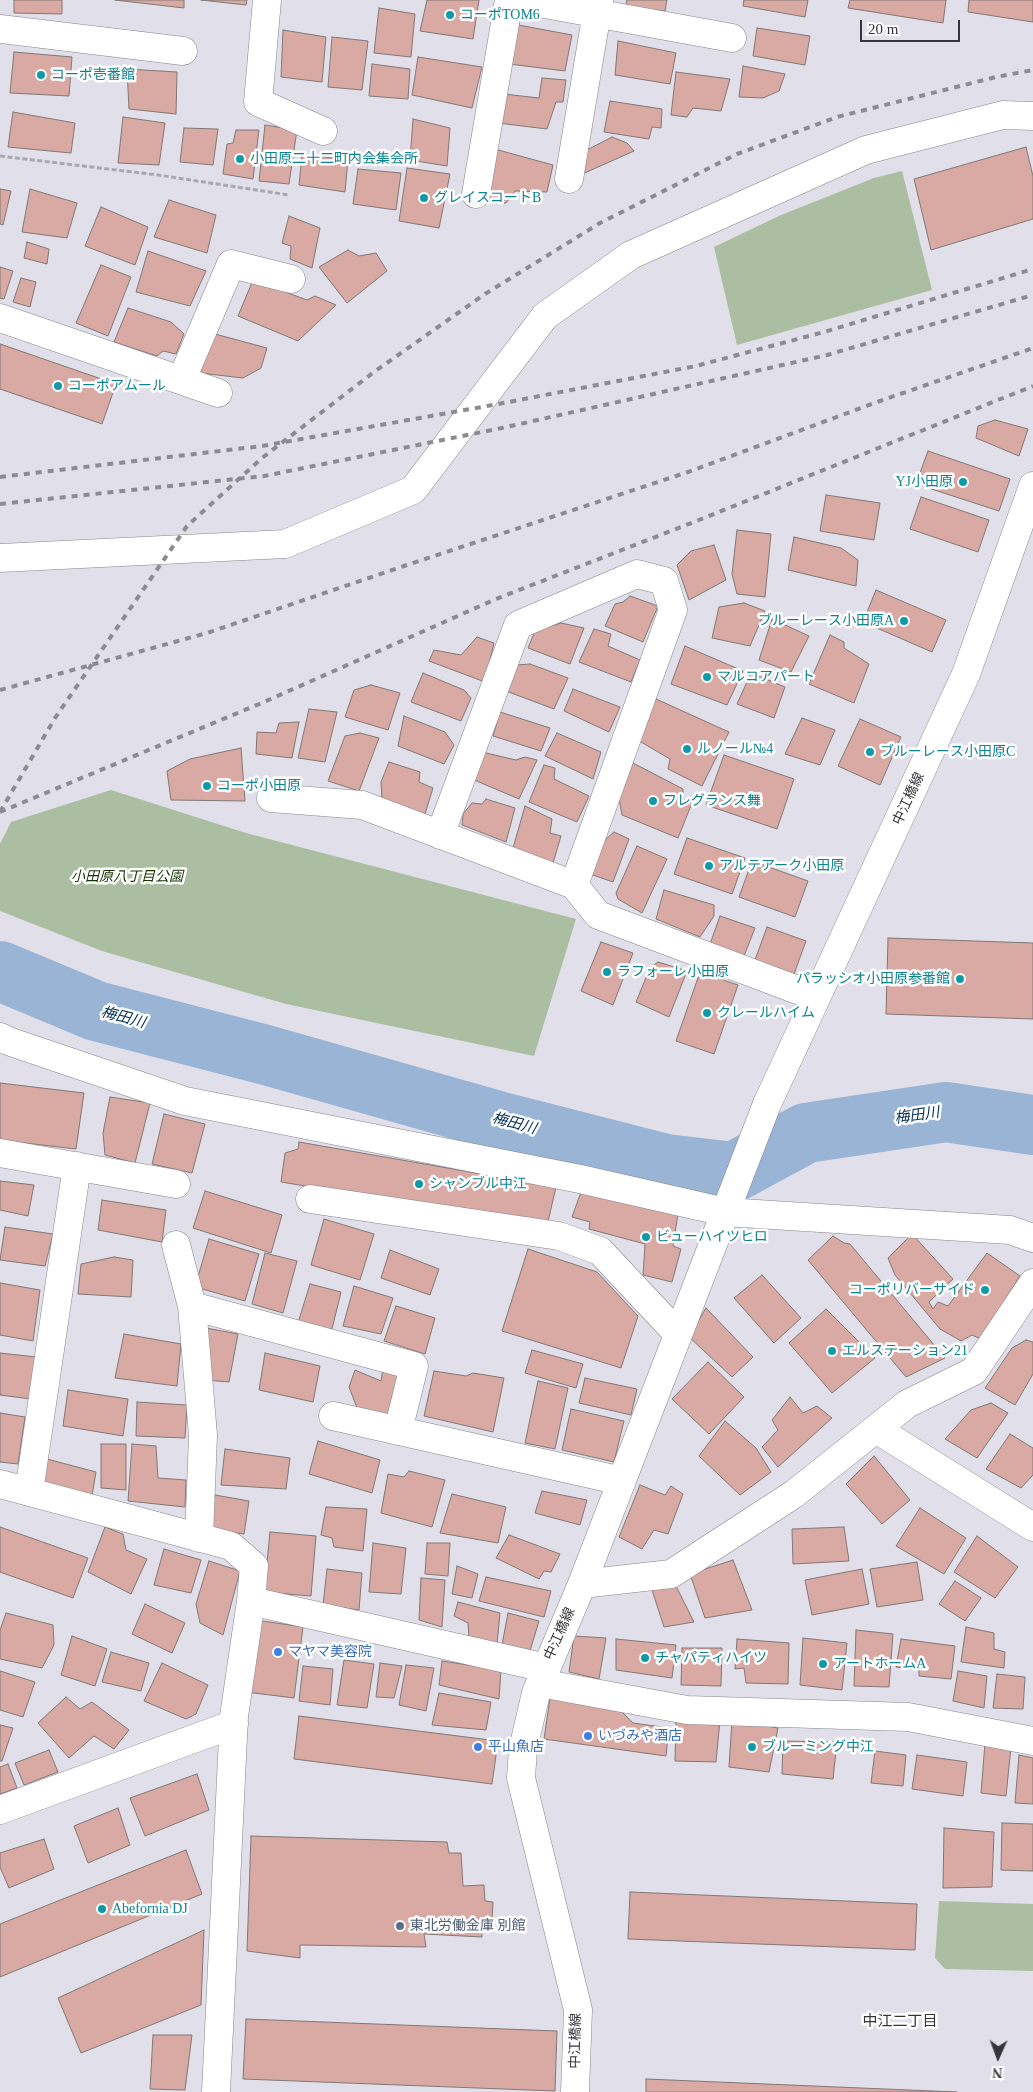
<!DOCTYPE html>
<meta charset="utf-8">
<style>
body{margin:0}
#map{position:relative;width:1033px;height:2092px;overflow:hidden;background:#e1e0ea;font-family:"Times New Roman",serif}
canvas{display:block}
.north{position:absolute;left:973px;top:2032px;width:50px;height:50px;-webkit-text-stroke:4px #fff;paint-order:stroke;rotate:182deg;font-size:14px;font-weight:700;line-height:20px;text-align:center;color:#36363a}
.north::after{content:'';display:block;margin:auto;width:18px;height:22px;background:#36363a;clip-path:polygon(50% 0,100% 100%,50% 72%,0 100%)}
.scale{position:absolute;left:860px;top:20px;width:100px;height:22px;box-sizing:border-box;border:2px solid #36363a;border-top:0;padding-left:6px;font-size:15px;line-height:18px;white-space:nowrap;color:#36363a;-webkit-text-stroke:4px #fff;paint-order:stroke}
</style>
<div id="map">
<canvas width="1033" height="2092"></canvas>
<div class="north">N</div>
<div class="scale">20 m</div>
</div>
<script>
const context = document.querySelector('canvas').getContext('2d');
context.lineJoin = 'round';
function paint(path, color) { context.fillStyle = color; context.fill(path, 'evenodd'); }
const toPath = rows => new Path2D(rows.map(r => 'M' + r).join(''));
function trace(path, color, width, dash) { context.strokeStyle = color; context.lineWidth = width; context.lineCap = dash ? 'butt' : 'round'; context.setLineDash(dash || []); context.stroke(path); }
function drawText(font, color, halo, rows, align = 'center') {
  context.font = font + ' "Times New Roman","Noto Sans JP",serif'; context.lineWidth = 5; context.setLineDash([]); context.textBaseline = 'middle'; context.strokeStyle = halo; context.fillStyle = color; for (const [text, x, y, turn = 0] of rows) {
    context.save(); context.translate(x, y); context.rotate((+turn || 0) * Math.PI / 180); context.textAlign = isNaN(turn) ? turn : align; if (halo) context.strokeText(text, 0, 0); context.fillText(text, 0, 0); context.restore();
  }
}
paint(toPath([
 [902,171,932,290,737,345,714,247,781,215,874,178],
 [111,790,246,833,576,919,534,1056,286,1004,102,951,0,911,0,844,11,822],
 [939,1901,1033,1904,1033,1971,945,1969,935,1958]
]), '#abbea1');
trace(toPath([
 [0,971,96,1011,266,1055,502,1122,666,1164,734,1172,806,1133,946,1112,1033,1125]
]), '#99b4d4', 60);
const building = toPath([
 [14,0,62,0,62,14,14,13,14,0],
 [115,0,184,0,184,8,115,0],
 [201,0,247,0,246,5,201,0],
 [427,0,479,0,473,39,420,31,427,0],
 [627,0,667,0,665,11,625,7,627,0],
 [744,0,808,0,805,17,743,6,744,0],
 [850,0,946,0,943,23,848,8,850,0],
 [969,0,1033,0,1033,22,968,12,969,0],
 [379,8,415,14,411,57,374,53,379,8],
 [513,24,572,35,565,71,509,64,513,24],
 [757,28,810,36,805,65,753,56,757,28],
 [283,30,326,37,322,82,281,77,283,30],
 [332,37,368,41,362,90,328,87,332,37],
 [618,41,676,53,670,84,615,75,618,41],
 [14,52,72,57,69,96,10,93,14,52],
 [418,57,482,67,472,108,412,95,418,57],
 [372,64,410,69,408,99,369,96,372,64],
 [743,66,785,74,779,91,763,98,739,97,743,66],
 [127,69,177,72,176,114,129,109,127,69],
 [676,72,730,79,721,111,693,108,687,117,671,115,676,72],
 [542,78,566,80,563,102,556,102,547,129,498,123,504,94,539,98,542,78],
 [610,101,662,109,661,128,652,127,649,139,604,132,610,101],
 [13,112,75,123,71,153,8,147,13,112],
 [123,117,165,123,159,165,118,163,123,117],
 [413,119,450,128,447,166,410,160,413,119],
 [265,125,297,130,289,184,259,181,265,125],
 [184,128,218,129,213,165,180,162,184,128],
 [236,130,259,130,253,179,223,174,227,144,233,143,236,130],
 [612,137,627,143,634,151,580,175,583,152,612,137],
 [1026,147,1033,176,1033,219,931,250,914,179,1026,147],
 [491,148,553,165,547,192,515,191,506,203,493,203,484,192,491,148],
 [302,154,348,160,345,192,299,185,302,154],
 [407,168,450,174,439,228,399,221,407,168],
 [358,169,401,173,396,210,353,204,358,169],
 [0,189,11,191,3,225,0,224,0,189],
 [30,189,77,203,67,238,22,232,30,189],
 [169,200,216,215,207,253,154,237,169,200],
 [101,207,148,227,135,265,85,246,101,207],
 [289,216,320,228,312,268,290,259,291,246,282,243,289,216],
 [27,242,49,249,47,264,24,258,27,242],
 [348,250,359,256,376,253,387,271,347,303,319,267,348,250],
 [148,251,206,271,190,306,136,292,148,251],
 [101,265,131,277,108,336,76,323,101,265],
 [0,267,13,271,4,299,0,298,0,267],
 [21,278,36,282,30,307,13,302,21,278],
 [253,280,307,300,315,296,336,305,298,341,238,316,253,280],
 [128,308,171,322,184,334,176,354,163,351,157,356,114,342,128,308],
 [215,334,267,348,261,368,243,378,200,373,215,334],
 [0,344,116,384,102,424,0,389,0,344],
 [995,420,1028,429,1019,456,976,438,978,426,995,420],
 [928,451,1010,479,999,511,916,484,928,451],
 [826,495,880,503,874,540,820,531,826,495],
 [921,497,989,520,978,552,910,529,921,497],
 [737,530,771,534,765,597,737,594,732,574,737,530],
 [794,537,841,548,858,560,856,586,788,570,794,537],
 [714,545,726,580,689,600,677,565,691,551,714,545],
 [876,590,946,620,932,652,863,622,876,590],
 [630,596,658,606,643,642,605,626,615,604,623,602,630,596],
 [744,603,765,611,750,646,712,638,719,607,744,603],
 [772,619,809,636,791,672,759,660,772,619],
 [561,623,584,628,570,664,528,648,535,631,561,623],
 [594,629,611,634,608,646,640,660,631,682,579,662,594,629],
 [830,635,844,642,844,648,869,664,854,703,809,684,830,635],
 [477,637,494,643,485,682,429,661,434,650,461,655,477,637],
 [685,646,743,671,727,705,671,684,685,646],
 [530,664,568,678,554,709,506,691,516,665,530,664],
 [423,673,464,690,471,698,461,721,411,702,423,673],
 [751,673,785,687,774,718,737,704,751,673],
 [371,685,400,693,388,730,345,717,354,690,371,685],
 [573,689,620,707,609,732,564,711,573,689],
 [656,699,729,732,702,786,668,769,670,759,636,739,656,699],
 [309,709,337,712,325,762,298,758,309,709],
 [500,712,550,728,541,751,493,736,500,712],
 [404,716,445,732,454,745,444,764,398,746,404,716],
 [802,718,835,730,820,765,785,754,802,718],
 [860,719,901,737,880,785,838,766,860,719],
 [299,722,292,758,256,754,257,732,276,733,279,723,299,722],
 [360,733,379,738,359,791,328,781,345,736,360,733],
 [557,733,601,752,593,779,545,756,557,733],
 [241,748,245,801,171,800,167,771,190,759,241,748],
 [482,752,516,760,525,757,537,760,519,799,472,779,482,752],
 [724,755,794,779,777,829,706,805,724,755],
 [389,762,420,772,419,782,433,788,425,814,382,800,381,782,389,762],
 [633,763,683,789,683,799,692,803,678,838,622,815,619,798,633,763],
 [544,765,555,768,554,779,589,796,577,822,529,802,544,765],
 [486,799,515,808,506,842,462,825,463,814,472,803,482,804,486,799],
 [525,806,552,819,550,833,561,836,553,863,513,848,525,806],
 [614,832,629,839,613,882,590,874,605,840,614,832],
 [687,838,745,858,732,894,674,874,687,838],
 [637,846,667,859,642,913,618,899,616,893,637,846],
 [752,861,808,881,795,917,739,897,752,861],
 [664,890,714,905,714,916,700,937,656,919,664,890],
 [720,916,755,928,744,956,710,944,720,916],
 [767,927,806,941,794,974,755,960,767,927],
 [888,938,1033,943,1033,1019,886,1014,888,938],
 [601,942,633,953,613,1005,581,991,601,942],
 [658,962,687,971,669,1017,636,1002,650,968,658,962],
 [700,972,738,985,714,1054,676,1041,700,972],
 [0,1083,84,1093,76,1149,0,1140,0,1083],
 [110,1097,150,1103,135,1163,105,1155,103,1133,110,1097],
 [164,1114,205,1124,192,1173,152,1164,164,1114],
 [299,1142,556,1187,547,1226,281,1182,285,1153,298,1149,299,1142],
 [0,1181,34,1185,28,1216,0,1210,0,1181],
 [205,1191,282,1215,271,1253,193,1228,205,1191],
 [581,1192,678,1214,673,1246,681,1249,672,1282,643,1275,645,1244,589,1229,590,1222,572,1217,581,1192],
 [102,1200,166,1210,162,1242,98,1230,102,1200],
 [324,1219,374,1234,360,1280,311,1265,324,1219],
 [5,1227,53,1234,45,1266,0,1260,5,1227],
 [912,1234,953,1279,929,1302,933,1309,938,1302,948,1306,987,1253,1020,1276,981,1339,972,1335,961,1341,940,1329,895,1275,888,1258,912,1234],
 [833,1236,844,1243,850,1244,945,1358,906,1377,808,1260,833,1236],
 [209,1239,259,1254,245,1301,195,1287,209,1239],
 [528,1249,597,1272,638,1316,621,1368,502,1331,528,1249],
 [390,1250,439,1269,430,1295,381,1278,390,1250],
 [265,1253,297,1261,283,1313,252,1304,265,1253],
 [114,1257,133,1260,131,1297,78,1294,81,1264,114,1257],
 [762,1275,801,1318,774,1343,734,1298,762,1275],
 [0,1283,40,1290,33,1341,0,1335,0,1283],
 [310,1284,341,1292,331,1333,298,1323,310,1284],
 [354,1286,393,1298,381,1334,343,1326,354,1286],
 [396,1306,435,1318,425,1354,384,1341,396,1306],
 [706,1308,753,1357,732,1377,689,1337,706,1308],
 [826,1309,875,1358,832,1393,789,1343,826,1309],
 [206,1328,238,1334,229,1382,206,1380,206,1328],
 [124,1334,181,1344,177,1386,115,1378,124,1334],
 [1026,1340,1033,1342,1033,1374,1015,1405,985,1388,1012,1348,1026,1340],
 [532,1350,583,1364,576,1388,525,1373,532,1350],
 [0,1353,36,1357,31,1399,0,1395,0,1353],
 [265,1353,320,1366,313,1402,259,1390,265,1353],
 [708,1362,744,1397,709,1434,672,1399,708,1362],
 [383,1368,402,1372,388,1421,359,1413,349,1387,355,1370,381,1381,383,1368],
 [434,1371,466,1376,473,1373,504,1378,493,1432,424,1416,434,1371],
 [585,1378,637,1389,631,1415,579,1403,585,1378],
 [538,1381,568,1388,555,1449,525,1443,538,1381],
 [68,1390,128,1399,123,1436,63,1426,68,1390],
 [790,1397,803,1413,817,1406,832,1418,778,1467,762,1447,778,1430,772,1420,790,1397],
 [137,1402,187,1405,185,1438,136,1436,137,1402],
 [991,1403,1008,1413,977,1458,945,1439,971,1410,991,1403],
 [571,1409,624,1421,614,1462,562,1450,571,1409],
 [0,1413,25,1417,18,1464,0,1462,0,1413],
 [725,1421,756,1448,771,1472,740,1495,699,1456,725,1421],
 [1010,1434,1033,1448,1033,1475,1021,1488,986,1469,1010,1434],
 [318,1441,380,1460,372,1493,309,1474,318,1441],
 [101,1444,126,1444,126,1490,101,1488,101,1444],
 [132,1444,156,1446,158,1478,186,1480,185,1507,128,1501,132,1444],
 [225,1449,290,1458,286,1489,221,1485,225,1449],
 [874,1456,910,1500,882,1524,846,1484,874,1456],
 [47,1459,96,1472,92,1496,40,1483,47,1459],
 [409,1471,445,1480,432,1527,381,1513,388,1474,404,1477,409,1471],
 [640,1485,665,1495,671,1486,683,1494,668,1534,654,1530,642,1549,619,1537,640,1485],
 [542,1491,587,1500,580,1525,535,1513,542,1491],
 [452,1494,506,1507,498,1543,440,1533,452,1494],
 [215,1495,249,1501,244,1534,210,1529,215,1495],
 [326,1507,367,1509,363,1551,334,1547,332,1538,321,1535,326,1507],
 [920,1508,966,1538,944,1574,896,1546,920,1508],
 [0,1527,88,1558,73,1598,0,1572,0,1527],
 [105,1527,123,1534,126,1550,147,1559,131,1594,88,1572,105,1527],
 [844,1527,849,1561,793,1564,792,1529,844,1527],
 [270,1532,316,1536,311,1596,264,1592,270,1532],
 [509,1535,560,1554,551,1572,544,1571,539,1579,496,1558,509,1535],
 [977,1536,1018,1567,995,1598,954,1572,977,1536],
 [373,1543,406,1548,401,1594,369,1592,373,1543],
 [427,1543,450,1543,448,1576,425,1574,427,1543],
 [164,1549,201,1560,191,1593,154,1585,164,1549],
 [733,1560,752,1610,705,1618,690,1574,733,1560],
 [209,1561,240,1571,223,1635,200,1623,196,1604,209,1561],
 [917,1562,923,1600,877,1607,870,1569,917,1562],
 [457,1566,478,1574,472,1598,452,1594,457,1566],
 [327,1569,362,1573,359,1610,323,1605,327,1569],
 [862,1569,869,1604,812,1615,805,1580,862,1569],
 [486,1577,551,1591,544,1617,479,1601,486,1577],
 [421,1578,445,1580,442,1627,419,1620,421,1578],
 [955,1581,981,1598,965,1621,939,1604,955,1581],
 [674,1582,694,1622,664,1627,652,1590,674,1582],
 [458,1602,500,1613,497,1644,469,1638,468,1623,454,1616,458,1602],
 [145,1604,185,1623,172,1653,132,1634,145,1604],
 [6,1613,53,1625,54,1645,42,1668,0,1659,0,1630,6,1613],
 [508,1613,539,1621,530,1651,502,1645,508,1613],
 [256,1620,303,1627,294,1698,246,1692,256,1620],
 [966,1627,994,1633,994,1649,1005,1652,1004,1668,961,1662,966,1627],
 [856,1630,893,1634,889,1687,854,1686,856,1630],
 [72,1636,107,1649,95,1686,61,1675,72,1636],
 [574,1636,606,1638,599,1679,569,1672,574,1636],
 [803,1638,847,1643,842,1690,800,1685,803,1638],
 [616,1639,676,1645,672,1678,616,1670,616,1639],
 [737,1639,789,1643,788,1684,746,1683,744,1668,735,1669,737,1639],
 [901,1639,955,1646,951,1679,919,1676,919,1670,896,1667,901,1639],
 [682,1648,722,1648,721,1686,681,1685,682,1648],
 [111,1652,149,1663,141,1691,102,1682,111,1652],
 [344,1660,374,1664,367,1708,337,1705,344,1660],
 [442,1661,501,1670,499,1699,439,1685,442,1661],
 [162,1663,208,1685,196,1714,186,1719,144,1701,162,1663],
 [380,1663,402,1666,394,1698,376,1697,380,1663],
 [406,1665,434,1668,426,1711,399,1705,406,1665],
 [303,1666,333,1669,330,1705,299,1701,303,1666],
 [0,1671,35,1682,23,1717,0,1710,0,1671],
 [958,1671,987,1676,984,1708,953,1701,958,1671],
 [997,1674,1025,1677,1023,1709,993,1708,997,1674],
 [439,1693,491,1702,486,1730,432,1725,439,1693],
 [66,1697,80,1709,92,1702,129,1730,114,1749,94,1736,69,1758,38,1723,66,1697],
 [550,1698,620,1710,633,1723,669,1728,666,1756,544,1739,550,1698],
 [299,1716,498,1741,492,1784,294,1759,299,1716],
 [676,1720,720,1720,716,1762,675,1761,676,1720],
 [732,1720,778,1728,769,1772,729,1767,732,1720],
 [0,1725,13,1728,2,1761,0,1761,0,1725],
 [783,1741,837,1742,833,1779,782,1774,783,1741],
 [985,1743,1011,1747,1006,1796,981,1793,985,1743],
 [49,1750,58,1772,24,1785,15,1763,49,1750],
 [875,1751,906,1755,903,1786,871,1783,875,1751],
 [917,1755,967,1762,963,1796,912,1789,917,1755],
 [1019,1755,1033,1758,1033,1804,1015,1803,1019,1755],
 [8,1764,17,1788,0,1794,0,1767,8,1764],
 [197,1774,209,1810,145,1836,130,1798,197,1774],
 [118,1808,130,1845,88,1863,74,1826,118,1808],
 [1002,1823,1033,1824,1033,1871,1001,1870,1002,1823],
 [944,1828,994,1832,992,1887,943,1888,944,1828],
 [251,1836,447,1842,449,1853,461,1853,463,1886,484,1885,485,1901,493,1902,492,1921,481,1921,482,1937,424,1934,426,1947,300,1945,300,1958,247,1951,251,1836],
 [44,1839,54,1869,9,1888,0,1867,0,1853,44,1839],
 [186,1850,202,1894,0,1977,0,1924,186,1850],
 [630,1892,917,1904,915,1950,628,1939,630,1892],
 [204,1930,201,2005,81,2053,58,1998,204,1930],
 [246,2019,557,2031,555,2091,243,2079,246,2019],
 [153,2035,192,2035,185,2090,150,2089,153,2035],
 [646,2079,957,2092,646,2092,646,2079]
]);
paint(building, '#d8aaa3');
trace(building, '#817775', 1);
const minor = toPath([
 [267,0,258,102,323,131],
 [523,0,732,38],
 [0,29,183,51],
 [569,179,599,0],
 [476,194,509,0],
 [0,318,218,393],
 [182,379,231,264,291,279],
 [0,558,285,544,413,490,545,316,631,255,866,150,1003,115,1033,116],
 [271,798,362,805,574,885,598,915,816,997],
 [440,835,518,625,637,574,664,581,673,610,574,885],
 [0,1037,11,1042,185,1101,580,1179,725,1212,1010,1230,1033,1238],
 [0,1153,176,1184],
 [310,1199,559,1236,600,1251,678,1334],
 [176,1245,192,1306,203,1435,199,1538],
 [192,1306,414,1366,398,1431],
 [333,1416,622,1481],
 [876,1429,1033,1527],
 [0,1484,231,1546,254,1566,251,1601,234,1716,216,2092],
 [29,1492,77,1166],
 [582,1584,671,1574,794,1494,907,1404,974,1371,1033,1283],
 [251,1601,546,1668],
 [540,1683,687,1710,908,1717,1033,1741],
 [0,1810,234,1724],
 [575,2092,578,2010,521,1778,523,1749,536,1693,582,1584,767,1104,966,674,1033,486]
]);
trace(minor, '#85848d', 29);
trace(toPath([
 [0,156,158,175,289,195]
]), '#a9a8b0', 3, [5, 2.5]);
trace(minor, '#fff', 28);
trace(toPath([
 [0,477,262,446,493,405,696,366,824,332,1033,269],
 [0,504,264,476,502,428,827,355,1033,295],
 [0,690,207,633,404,566,688,472,880,401,1033,348],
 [0,812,55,718,187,526,262,458,374,372,485,294,600,223,737,154,837,117,996,77,1033,70],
 [0,812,264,702,496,599,699,520,1033,386]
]), '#8b8b92', 4, [6, 6]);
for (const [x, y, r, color] of [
 [450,15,5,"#0f9aa8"],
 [41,75,5,"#0f9aa8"],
 [240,159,5,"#0f9aa8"],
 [424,198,5,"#0f9aa8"],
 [58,386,5,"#0f9aa8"],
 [963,482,5,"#0f9aa8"],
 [904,621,5,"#0f9aa8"],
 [707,677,5,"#0f9aa8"],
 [687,749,5,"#0f9aa8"],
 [870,752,5,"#0f9aa8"],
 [207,786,5,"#0f9aa8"],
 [653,801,5,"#0f9aa8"],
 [709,866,5,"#0f9aa8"],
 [607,972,5,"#0f9aa8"],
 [960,979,5,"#0f9aa8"],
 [707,1013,5,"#0f9aa8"],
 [419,1184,5,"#0f9aa8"],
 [646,1237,5,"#0f9aa8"],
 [985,1290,5,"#0f9aa8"],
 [832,1351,5,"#0f9aa8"],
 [278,1652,5,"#3f7fe0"],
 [645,1658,5,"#0f9aa8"],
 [823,1664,5,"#0f9aa8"],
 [588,1736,5,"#3f7fe0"],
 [478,1747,5,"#3f7fe0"],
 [752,1747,5,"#0f9aa8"],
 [102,1909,5,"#0f9aa8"],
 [400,1926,5,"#5c6f8a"]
]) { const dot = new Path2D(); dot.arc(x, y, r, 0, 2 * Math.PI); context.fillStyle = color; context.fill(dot); trace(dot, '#fff', 2); }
drawText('14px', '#0d838f', '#fff', [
 ["コーポTOM6",460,15],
 ["コーポ壱番館",51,75],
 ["小田原二十二町内会集会所",250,159],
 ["グレイスコートB",434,198],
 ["コーポアムール",68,386],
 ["YJ小田原",953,482,"right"],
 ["ブルーレース小田原A",894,621,"right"],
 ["マルコアパート",717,677],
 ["ルノール№4",697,749],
 ["ブルーレース小田原C",880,752],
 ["コーポ小田原",217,786],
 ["フレグランス舞",663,801],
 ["アルテアーク小田原",719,866],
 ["ラフォーレ小田原",617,972],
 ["パラッシオ小田原参番館",950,979,"right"],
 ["クレールハイム",717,1013],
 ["シャンブル中江",429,1184],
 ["ビューハイツヒロ",656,1237],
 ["コーポリバーサイド",975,1290,"right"],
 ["エルステーション21",842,1351],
 ["チャパティハイツ",655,1658],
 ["アートホームA",833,1664],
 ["ブルーミング中江",762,1747],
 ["Abefornia DJ",112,1909]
], 'left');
drawText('14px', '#36363a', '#fff', [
 ["中江橋線",909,799,-65],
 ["中江橋線",560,1634,-66],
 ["中江橋線",576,2041,-89]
]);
drawText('italic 14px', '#163400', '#fff', [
 ["小田原八丁目公園",127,877]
]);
drawText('14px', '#366cbe', '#fff', [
 ["マヤマ美容院",288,1652],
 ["いづみや酒店",598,1736],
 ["平山魚店",488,1747]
], 'left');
drawText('14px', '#4e5e75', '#fff', [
 ["東北労働金庫 別館",410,1926]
], 'left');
drawText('italic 15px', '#042d56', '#fff', [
 ["梅田川",123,1018,15],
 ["梅田川",917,1116,-8],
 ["梅田川",514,1124,15]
]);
drawText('15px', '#36363a', '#fff', [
 ["中江二丁目",900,2022]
]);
</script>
